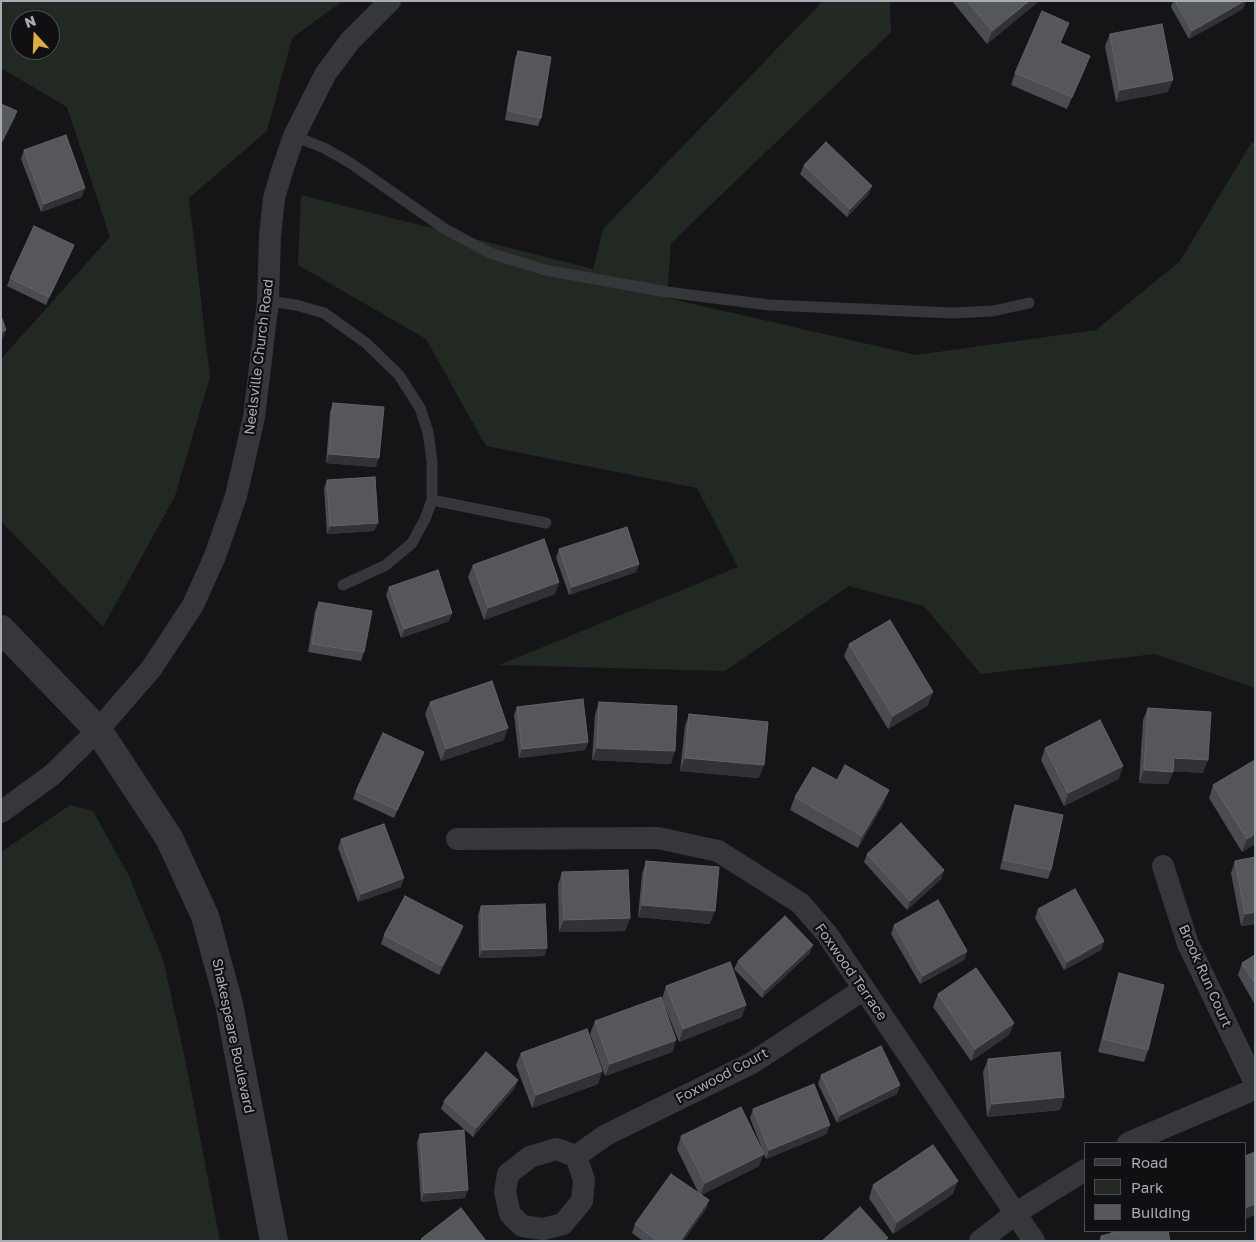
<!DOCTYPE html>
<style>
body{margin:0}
#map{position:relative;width:1256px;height:1242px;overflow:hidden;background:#151517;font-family:"Golos Text",sans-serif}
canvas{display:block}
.frame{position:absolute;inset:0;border:2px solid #a8acb5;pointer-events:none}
.legend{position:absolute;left:1084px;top:1142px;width:162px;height:90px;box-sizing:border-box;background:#101012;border:1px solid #4d4e53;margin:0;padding:6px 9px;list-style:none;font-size:15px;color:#a8acb5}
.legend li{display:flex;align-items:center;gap:10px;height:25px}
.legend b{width:25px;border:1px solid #4d4e53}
.north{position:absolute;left:10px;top:10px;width:50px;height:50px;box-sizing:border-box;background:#101012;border:1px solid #4d4e53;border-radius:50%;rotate:340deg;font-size:14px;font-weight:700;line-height:20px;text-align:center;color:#a8acb5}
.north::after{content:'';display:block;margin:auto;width:18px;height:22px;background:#e0ad43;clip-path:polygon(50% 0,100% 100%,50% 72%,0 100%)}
</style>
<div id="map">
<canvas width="1256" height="1242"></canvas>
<div class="frame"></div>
<ul class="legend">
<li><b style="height:6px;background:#36373b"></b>Road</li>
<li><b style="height:14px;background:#222922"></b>Park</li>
<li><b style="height:14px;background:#55575b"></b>Building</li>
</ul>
<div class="north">N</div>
</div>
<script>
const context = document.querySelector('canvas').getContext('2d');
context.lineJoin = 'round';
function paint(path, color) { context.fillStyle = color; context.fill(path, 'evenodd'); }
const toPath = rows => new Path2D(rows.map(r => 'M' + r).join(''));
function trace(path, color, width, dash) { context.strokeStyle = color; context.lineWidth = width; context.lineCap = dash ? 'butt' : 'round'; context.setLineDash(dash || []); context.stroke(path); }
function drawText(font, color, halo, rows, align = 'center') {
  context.font = font + ' "Golos Text",sans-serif'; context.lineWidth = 4.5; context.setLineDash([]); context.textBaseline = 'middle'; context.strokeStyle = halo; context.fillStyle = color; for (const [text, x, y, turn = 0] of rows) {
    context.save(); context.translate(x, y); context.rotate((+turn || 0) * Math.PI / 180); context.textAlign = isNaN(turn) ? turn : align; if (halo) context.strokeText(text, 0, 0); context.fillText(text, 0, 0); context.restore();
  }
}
paint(toPath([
 [1,1,343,1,292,38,267,131,189,198,210,377,175,496,103,627,1,521,1,359,110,237,67,107,1,68],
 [20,20,50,20,50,50,20,50],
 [821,1,890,1,891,32,671,243,667,298,916,355,1096,330,1180,261,1252,142,1255,144,1255,688,1155,654,981,674,924,606,849,586,725,671,499,665,738,567,697,488,486,446,426,339,298,265,301,195,593,269,603,229,821,3],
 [70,805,93,811,129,876,163,959,185,1059,220,1241,1,1241,1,852]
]), '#222922');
trace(toPath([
 [294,136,324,148,349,162,445,229,490,253,545,270,667,292,769,305,953,313,993,311,1029,303],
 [268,301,296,305,324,313,366,343,399,375,420,408,428,432,432,461,432,500,425,519,412,543,386,565,343,585],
 [432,500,546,523]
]), '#36373b', 11);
trace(toPath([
 [1,812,52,775,98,730,151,669,193,605,215,556,236,496,254,417,268,301,270,236,274,198,282,171,294,136,326,73,350,41,390,1],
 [457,839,658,838,718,851,800,903,827,934,1034,1241],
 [1163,866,1188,944,1255,1083],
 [1128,1143,1255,1089],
 [576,1156,584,1180,582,1201,563,1224,543,1229,522,1226,510,1214,505,1192,508,1174,530,1157,556,1149,576,1156,606,1135,752,1063,864,989],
 [980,1241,1016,1213,1085,1170]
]), '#36373b', 22);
trace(toPath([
 [1,629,98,730,169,838,205,916,229,1004,274,1241]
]), '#36373b', 28);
paint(toPath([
 [952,1,1039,1,987,44],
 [1173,1,1246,1,1243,9,1189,39,1171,7],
 [1110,34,1168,92,1116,102,1105,46],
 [1064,35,1060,44,1085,69,1067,109,1011,85,1015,73],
 [518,51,541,118,538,126,505,120,515,59],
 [24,150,82,197,41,212,21,159],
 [804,165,869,194,847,217,800,174],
 [74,245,71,253,46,305,7,286,10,278],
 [333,403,376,467,326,463,330,412],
 [327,480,374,531,327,534,324,488],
 [559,549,639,564,636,572,569,595,556,558],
 [473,565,559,582,555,594,484,620,468,577],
 [389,587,452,613,449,621,401,638,386,595],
 [319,602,364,652,361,661,308,652,315,611],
 [849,644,928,705,888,729,844,656],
 [430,702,504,740,441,761,425,714],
 [599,702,671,764,592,760,595,715],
 [517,707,588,742,585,750,519,758,514,715],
 [1148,708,1203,773,1173,771,1168,784,1139,783,1143,720],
 [689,714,759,778,680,771,685,726],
 [1045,748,1119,779,1064,806,1041,760],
 [421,760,394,818,353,799,356,791],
 [1255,760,1255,844,1242,852,1209,798,1213,785],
 [795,797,884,803,858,848,790,810],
 [1015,805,1051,870,1048,879,1000,869,1012,814],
 [341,839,401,887,358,902,338,848],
 [867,854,944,870,941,879,907,910,864,862],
 [1255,857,1255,924,1241,926,1231,873,1235,861],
 [646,861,710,924,638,917,642,874],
 [562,872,630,918,625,931,559,932,558,885],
 [481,906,547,948,544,956,479,958,478,915],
 [1038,909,1104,941,1101,950,1064,970,1035,918],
 [894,925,967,951,964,960,920,984,891,934],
 [463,926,460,935,439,975,381,944,384,935],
 [810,953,762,998,734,969,738,961],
 [1255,955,1255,1003,1254,1003,1238,975,1242,963],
 [1119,974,1148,1050,1144,1062,1098,1052,1115,986],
 [666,986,742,1017,679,1042,662,999],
 [938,994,1014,1023,1009,1035,971,1061,933,1007],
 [595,1021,676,1040,672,1052,605,1076,590,1034],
 [521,1053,602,1071,598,1084,532,1108,516,1065],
 [988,1059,1064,1097,1060,1110,987,1117,983,1072],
 [821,1075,900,1085,897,1094,837,1123,818,1084],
 [515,1088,473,1137,441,1109,444,1101],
 [753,1109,827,1134,766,1159,750,1118],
 [420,1134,465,1198,421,1202,417,1142],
 [681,1136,759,1166,701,1195,709,1200,706,1209,683,1241,643,1241,632,1233,635,1224,699,1194,677,1149],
 [873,1185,953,1194,893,1234,869,1198],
 [1110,1231,1168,1231,1170,1241,1099,1241,1101,1236,1111,1233]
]), '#4b4c51');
paint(toPath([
 [1029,1,1039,1,987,44,992,31],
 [1244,1,1246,1,1243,9,1189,39,1192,31],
 [1090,56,1085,69,1067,109,1072,97],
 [1173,80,1168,92,1116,102,1120,90],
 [17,111,14,120,1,145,2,141],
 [872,186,869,194,847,217,850,209],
 [85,188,82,197,41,212,44,204],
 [74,245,71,253,46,305,49,297],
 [6,330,3,338,1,339,1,332],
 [329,454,379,458,376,467,326,463],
 [378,523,374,531,327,534,330,526],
 [639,564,636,572,569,595,572,587],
 [559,582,555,594,484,620,488,608],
 [452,613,449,621,401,638,404,629],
 [933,692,928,705,888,729,893,716],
 [508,728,504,740,441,761,446,749],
 [588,742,585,750,519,758,522,749],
 [597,748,675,751,671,764,592,760],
 [424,752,421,760,394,818,397,810],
 [685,758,764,765,759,778,680,771],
 [1174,758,1208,760,1203,773,1169,771],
 [1123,766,1119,779,1064,806,1068,793],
 [1144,770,1173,772,1168,784,1139,783],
 [889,790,884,803,858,848,862,836],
 [1255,834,1255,844,1242,852,1247,839],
 [944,870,941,879,907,910,910,901],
 [404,878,401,887,358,902,361,894],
 [642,905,715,911,710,924,638,917],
 [1255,912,1255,924,1241,926,1245,914],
 [630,918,625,931,559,932,564,920],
 [463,926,460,935,439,975,442,966],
 [1104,941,1101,950,1064,970,1067,962],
 [813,945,810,953,762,998,765,990],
 [547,948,544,956,479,958,482,950],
 [967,951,964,960,920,984,923,976],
 [746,1005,742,1017,679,1042,683,1029],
 [1014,1023,1009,1035,971,1061,975,1049],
 [676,1040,672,1052,605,1076,610,1064],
 [602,1071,598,1084,532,1108,536,1095],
 [518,1080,515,1088,473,1137,476,1128],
 [900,1085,897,1094,837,1123,840,1115],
 [1064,1097,1060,1110,987,1117,992,1104],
 [830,1125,827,1134,766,1159,769,1150],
 [764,1154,759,1166,700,1196,705,1183],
 [958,1181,953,1194,893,1234,897,1222],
 [468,1190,465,1198,421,1202,424,1193],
 [709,1200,706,1209,683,1241,680,1241],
 [1255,1204,1255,1215,1245,1219,1245,1208]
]), '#313235');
const building = toPath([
 [967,1,1029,1,992,31,967,1],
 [1175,1,1244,1,1192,31,1175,1],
 [1042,11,1069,23,1060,43,1090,56,1072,97,1015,73,1042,11],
 [1162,24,1173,80,1120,90,1110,34,1162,24],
 [518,51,551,57,541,118,508,111,518,51],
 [1,104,17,111,2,141,1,140,1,104],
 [66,135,85,188,44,204,24,150,66,135],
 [826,142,872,186,850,209,804,165,826,142],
 [34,226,74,245,49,297,10,278,34,226],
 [1,316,6,330,1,332,1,316],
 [333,403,384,407,379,458,329,454,333,403],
 [375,477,378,523,330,526,327,480,375,477],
 [627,527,639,564,572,587,559,549,627,527],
 [544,539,559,582,488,608,473,565,544,539],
 [438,570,452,613,404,629,389,587,438,570],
 [319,602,372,611,364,652,312,644,319,602],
 [890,620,933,692,893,716,849,644,890,620],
 [492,681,508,728,446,749,430,702,492,681],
 [583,699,588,742,522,749,517,707,583,699],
 [599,702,677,706,675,751,597,748,599,702],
 [1148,708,1211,712,1208,760,1174,758,1173,772,1144,770,1148,708],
 [689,714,768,722,764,765,685,758,689,714],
 [1100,720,1123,766,1068,793,1045,748,1100,720],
 [383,733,424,752,397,810,356,791,383,733],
 [1255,760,1255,834,1247,839,1213,785,1255,760],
 [845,765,889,790,862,836,795,797,813,767,837,780,845,765],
 [1015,805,1063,815,1051,870,1004,860,1015,805],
 [901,823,944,870,910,901,867,854,901,823],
 [384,824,404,878,361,894,341,839,384,824],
 [1255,857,1255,912,1245,914,1235,861,1255,857],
 [646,861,719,867,715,911,642,905,646,861],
 [628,870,630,918,564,920,562,872,628,870],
 [1075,889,1104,941,1067,962,1038,909,1075,889],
 [405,896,463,926,442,966,384,935,405,896],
 [938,900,967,951,923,976,894,925,938,900],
 [545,904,547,948,482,950,481,906,545,904],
 [785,916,813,945,765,990,738,961,785,916],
 [1255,955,1255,984,1242,963,1255,955],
 [730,962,746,1005,683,1029,666,986,730,962],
 [976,968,1014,1023,975,1049,938,994,976,968],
 [1119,973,1164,985,1148,1050,1103,1039,1119,973],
 [661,997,676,1040,610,1064,595,1021,661,997],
 [587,1029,602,1071,536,1095,521,1053,587,1029],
 [881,1046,900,1085,840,1115,821,1075,881,1046],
 [486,1052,518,1080,476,1128,444,1101,486,1052],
 [1060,1052,1064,1097,992,1104,988,1059,1060,1052],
 [814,1084,830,1125,769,1150,753,1109,814,1084],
 [741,1107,764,1154,705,1183,681,1136,741,1107],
 [464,1130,468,1190,424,1193,420,1134,464,1130],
 [933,1145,958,1181,897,1222,873,1185,933,1145],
 [1255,1152,1255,1204,1245,1208,1245,1156,1255,1152],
 [671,1174,709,1200,680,1241,658,1241,635,1224,671,1174],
 [860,1207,888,1238,884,1241,822,1241,860,1207],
 [461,1208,486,1241,423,1241,421,1239,461,1208],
 [1118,1231,1168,1231,1170,1241,1102,1241,1101,1236,1118,1232,1118,1231]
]);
paint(building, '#55575b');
trace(building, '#626469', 1);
drawText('14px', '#a8acb5', '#101012', [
 ["Neelsville Church Road",259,357,-83],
 ["Foxwood Terrace",851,972,55],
 ["Brook Run Court",1205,976,66],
 ["Shakespeare Boulevard",233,1036,78],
 ["Foxwood Court",722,1076,-28]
]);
</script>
